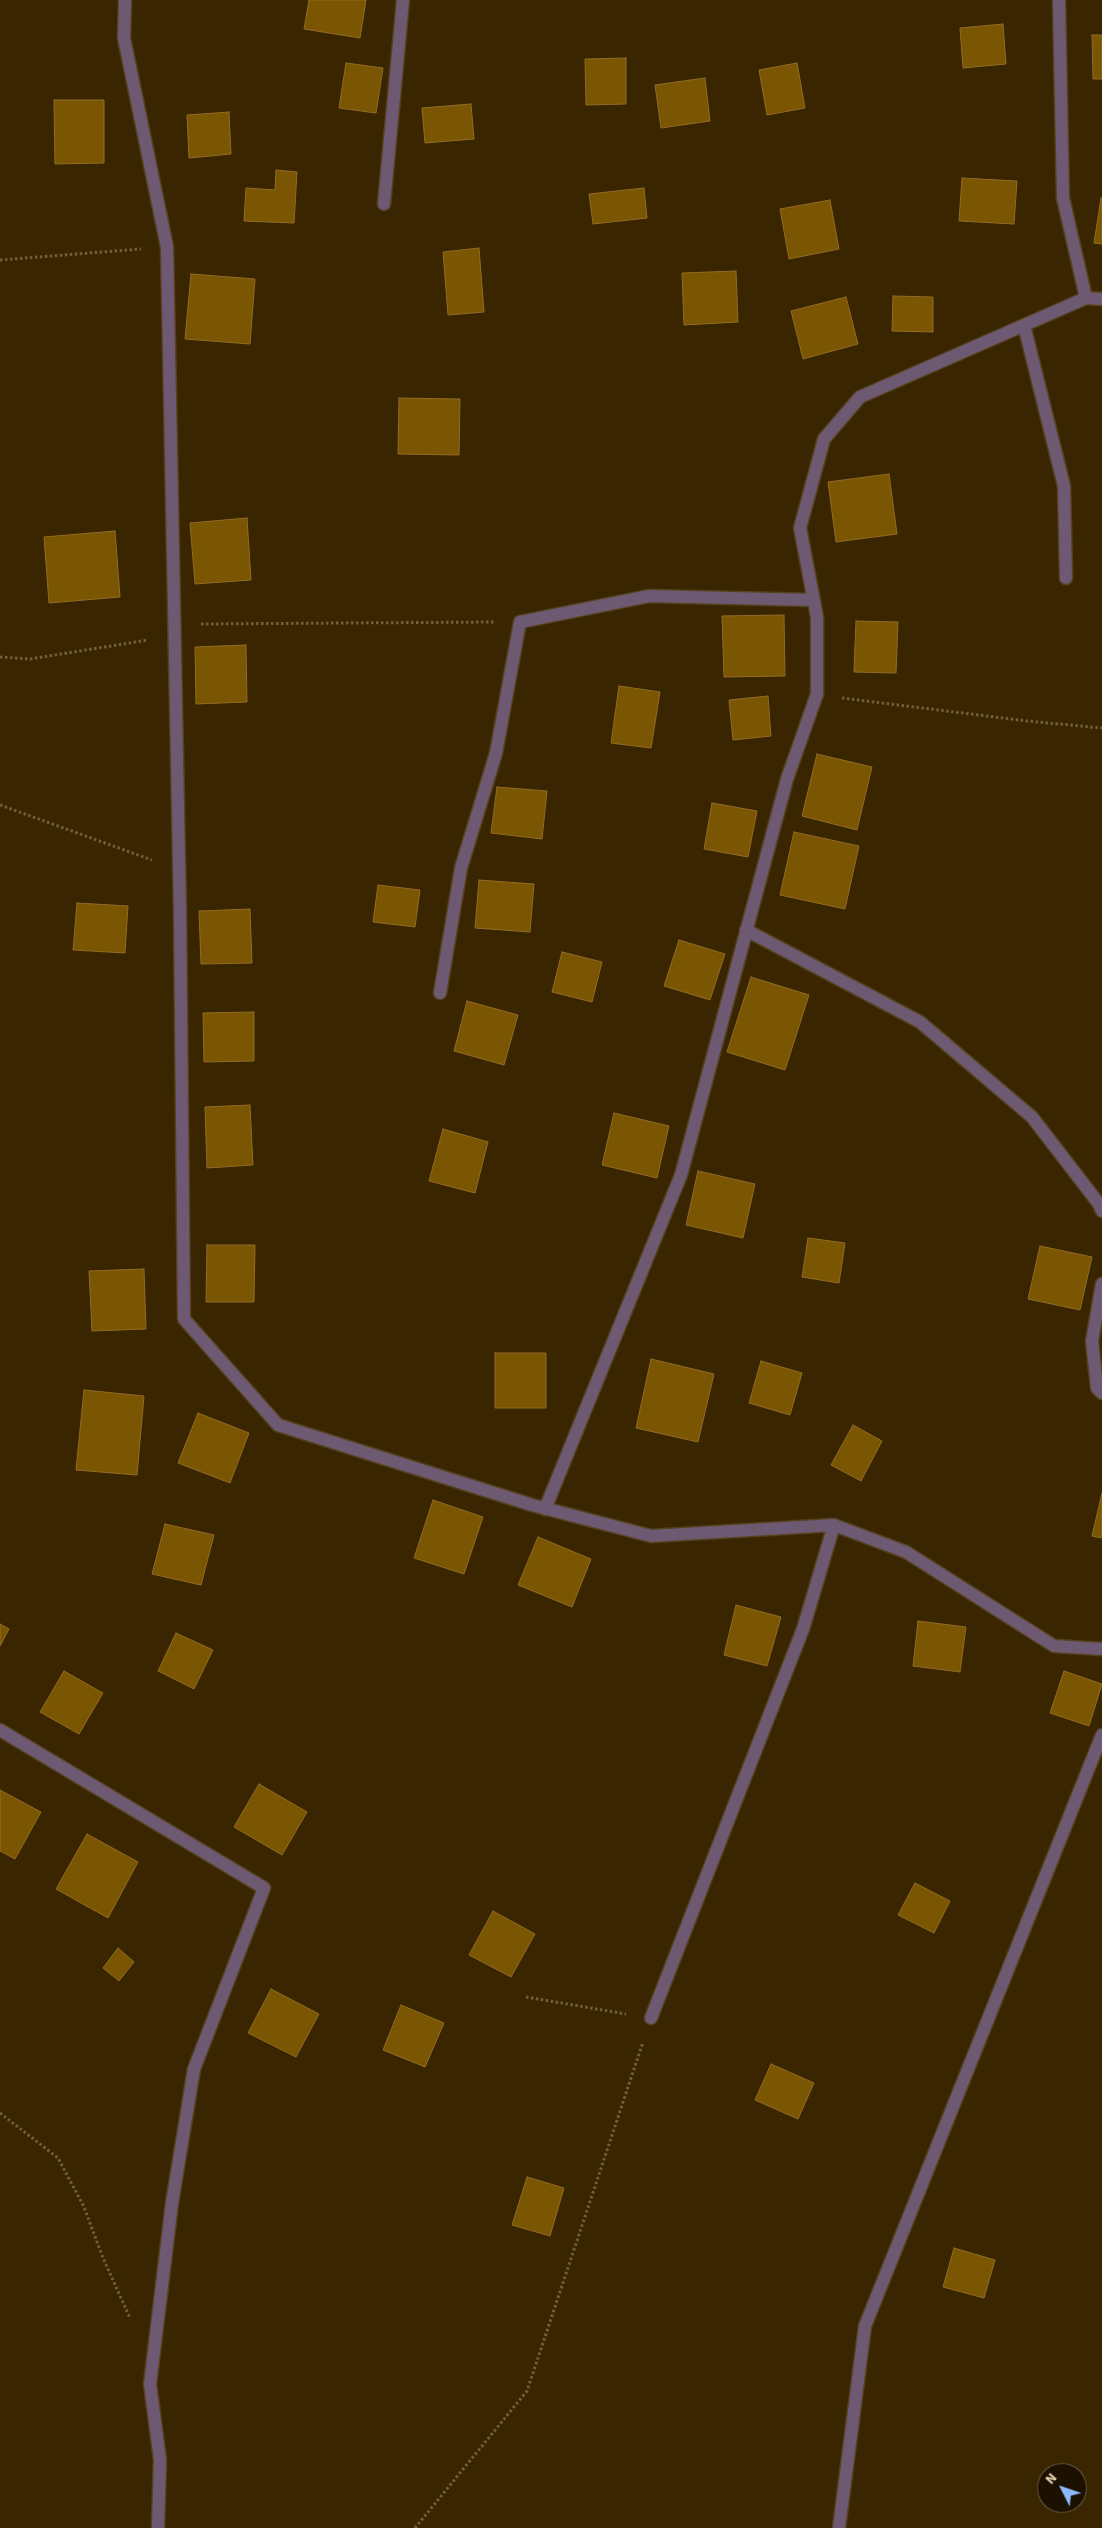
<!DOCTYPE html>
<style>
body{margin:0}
#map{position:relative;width:1102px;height:2528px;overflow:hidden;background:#392500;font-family:"Source Sans 3",sans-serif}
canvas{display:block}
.north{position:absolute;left:1037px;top:2463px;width:50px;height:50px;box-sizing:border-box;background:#1c1000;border:1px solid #6e5e48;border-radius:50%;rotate:311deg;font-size:14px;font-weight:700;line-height:20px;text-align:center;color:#e9d4b3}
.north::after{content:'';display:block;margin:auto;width:18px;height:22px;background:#8cb9fc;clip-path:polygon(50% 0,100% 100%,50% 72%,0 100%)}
</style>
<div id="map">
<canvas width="1102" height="2528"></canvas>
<div class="north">N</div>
</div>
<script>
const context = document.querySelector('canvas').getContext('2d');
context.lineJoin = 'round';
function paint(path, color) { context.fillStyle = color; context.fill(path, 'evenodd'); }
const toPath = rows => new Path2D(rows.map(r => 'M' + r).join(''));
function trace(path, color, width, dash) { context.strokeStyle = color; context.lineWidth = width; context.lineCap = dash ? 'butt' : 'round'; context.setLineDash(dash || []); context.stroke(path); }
const building = toPath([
 [309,0,366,0,360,38,304,29,309,0],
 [1003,24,1006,64,963,68,960,28,1003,24],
 [1092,35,1102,35,1102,79,1093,79,1092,35],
 [626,58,626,104,586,105,585,59,626,58],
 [346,63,383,68,376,113,339,108,346,63],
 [797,63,805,108,767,115,759,70,797,63],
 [705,78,710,121,661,128,655,85,705,78],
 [54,100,104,100,104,163,55,164,54,100],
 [471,104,474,139,425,143,422,108,471,104],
 [229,112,231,154,189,158,187,115,229,112],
 [276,170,297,172,294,223,244,221,246,188,275,190,276,170],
 [962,178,1017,181,1014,224,959,221,962,178],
 [644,188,647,218,593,224,589,194,644,188],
 [1101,198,1102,198,1102,244,1094,243,1101,198],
 [830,200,839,249,789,259,780,209,830,200],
 [479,248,484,312,448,315,443,252,479,248],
 [736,271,738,322,684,325,682,273,736,271],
 [191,274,255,279,250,344,185,339,191,274],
 [893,296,933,297,933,332,892,331,893,296],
 [846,297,858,344,803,359,791,311,846,297],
 [399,398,460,399,459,455,398,454,399,398],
 [889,474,897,534,836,542,828,482,889,474],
 [247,518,251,580,195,584,190,523,247,518],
 [115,531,120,597,49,603,44,537,115,531],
 [784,615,785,676,724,677,722,616,784,615],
 [856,621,898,622,896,673,854,672,856,621],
 [246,645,247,702,196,704,195,647,246,645],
 [619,686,660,692,651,748,611,743,619,686],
 [768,696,771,736,733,740,729,700,768,696],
 [817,754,872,767,857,830,802,816,817,754],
 [497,787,547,791,542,839,491,833,497,787],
 [712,803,757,811,748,857,704,849,712,803],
 [794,832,859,846,845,909,780,895,794,832],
 [479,880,534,884,530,932,475,928,479,880],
 [378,885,420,890,415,927,373,922,378,885],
 [77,903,128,906,125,953,73,950,77,903],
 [250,909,252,963,201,964,199,911,250,909],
 [679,940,725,954,710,1000,664,986,679,940],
 [562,952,602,962,592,1002,552,992,562,952],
 [751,977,809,995,785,1070,727,1052,751,977],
 [467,1001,518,1015,504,1065,454,1051,467,1001],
 [254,1012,254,1061,204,1062,203,1013,254,1012],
 [250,1105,253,1165,207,1168,205,1107,250,1105],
 [614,1113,669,1126,657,1178,602,1165,614,1113],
 [443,1129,488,1142,475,1193,429,1181,443,1129],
 [698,1171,755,1184,743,1238,686,1225,698,1171],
 [808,1238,845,1243,839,1283,802,1277,808,1238],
 [207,1245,255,1245,254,1302,206,1302,207,1245],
 [1040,1246,1092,1257,1080,1310,1028,1299,1040,1246],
 [144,1269,146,1329,92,1331,89,1271,144,1269],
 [495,1353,546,1353,546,1408,495,1408,495,1353],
 [651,1359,714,1374,698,1442,636,1428,651,1359],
 [761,1361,802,1373,790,1415,749,1403,761,1361],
 [84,1390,144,1396,137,1475,76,1470,84,1390],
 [198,1413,249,1433,230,1483,178,1463,198,1413],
 [853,1425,882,1441,861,1481,831,1465,853,1425],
 [1102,1493,1102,1538,1092,1536,1102,1493],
 [433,1500,483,1517,464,1574,414,1558,433,1500],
 [165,1524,214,1535,201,1585,152,1574,165,1524],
 [538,1537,591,1559,572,1607,518,1585,538,1537],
 [736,1605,781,1617,767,1666,724,1655,736,1605],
 [918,1621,966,1627,960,1672,913,1666,918,1621],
 [0,1624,9,1629,0,1646,0,1624],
 [176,1633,213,1650,194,1689,158,1671,176,1633],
 [64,1671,103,1693,79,1734,40,1712,64,1671],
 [1064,1671,1102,1684,1089,1726,1050,1713,1064,1671],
 [259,1784,307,1812,282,1855,234,1827,259,1784],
 [0,1790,41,1812,15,1859,0,1851,0,1790],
 [87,1834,138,1862,108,1918,56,1889,87,1834],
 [915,1883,950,1901,934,1933,898,1915,915,1883],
 [493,1911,535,1934,511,1977,469,1955,493,1911],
 [118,1948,134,1962,119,1981,103,1968,118,1948],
 [271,1989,319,2014,296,2057,248,2033,271,1989],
 [401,2005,444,2023,425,2067,383,2050,401,2005],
 [771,2064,814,2083,798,2119,755,2100,771,2064],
 [527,2177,564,2188,550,2236,512,2225,527,2177],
 [954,2248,995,2260,984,2298,943,2287,954,2248]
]);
paint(building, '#7a5502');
trace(building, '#936c26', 1);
const street = toPath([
 [125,0,124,38,167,247,180,912,184,1319,278,1425,532,1505,651,1536,834,1525,906,1552,1054,1646,1102,1649],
 [1059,0,1063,198,1086,298],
 [384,204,403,0],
 [1024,325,1064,486,1066,578],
 [746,930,920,1022,1032,1117,1099,1204,1102,1211],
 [440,993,461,868,496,753,520,622,649,596,813,600],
 [1102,1284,1092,1341,1097,1388,1102,1393],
 [545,1509,681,1175,787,779,817,694,817,617,800,528,824,439,860,397,1086,298,1102,299],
 [0,1730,264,1888,194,2069,172,2203,150,2384,160,2460,158,2528],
 [651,2018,803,1629,834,1525],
 [839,2528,865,2326,1102,1735]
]);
trace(street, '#55411d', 15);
trace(toPath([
 [0,260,141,249],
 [201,624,494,622],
 [0,657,30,659,148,640],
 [842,698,1027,721,1102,728],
 [0,805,152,860],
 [526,1997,626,2014],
 [0,2113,58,2158,84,2207,103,2258,130,2318],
 [415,2528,527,2391,643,2042]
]), '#725e3a', 3, [2.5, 2.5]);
trace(street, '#6d5a72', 12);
</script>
